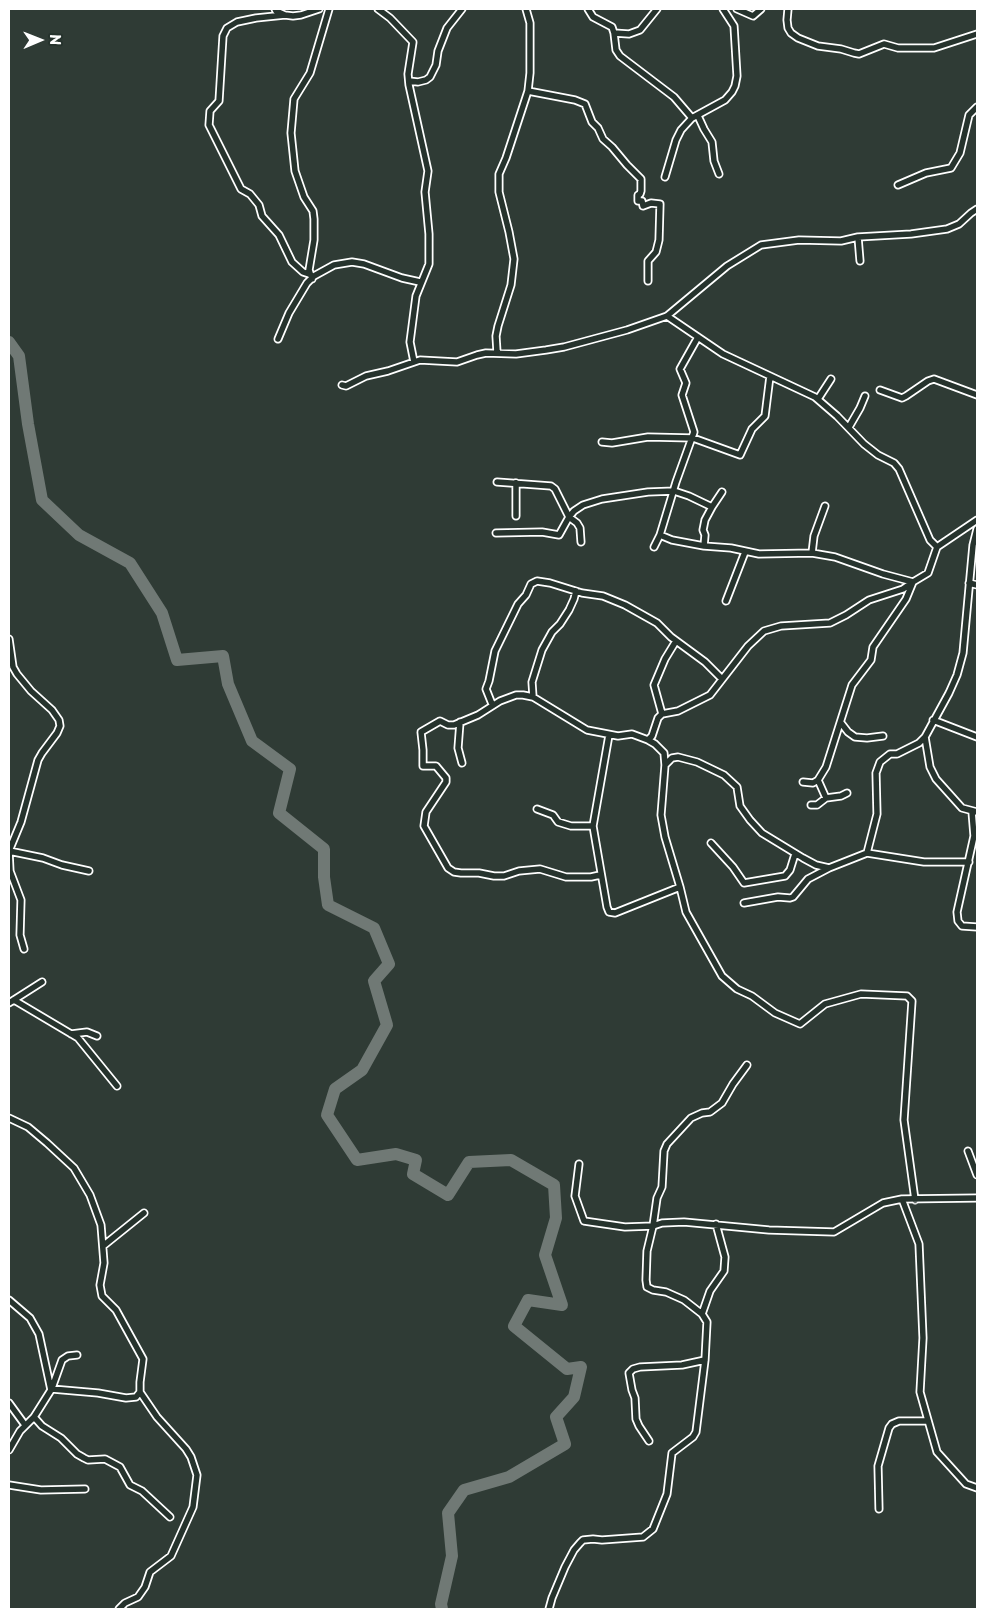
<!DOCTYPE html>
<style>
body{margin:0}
#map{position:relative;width:986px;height:1618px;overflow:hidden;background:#2f3b35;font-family:"Playpen Sans",sans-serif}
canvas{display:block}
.frame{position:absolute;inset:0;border:10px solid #fff;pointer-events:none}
.north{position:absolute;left:15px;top:15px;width:50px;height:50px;-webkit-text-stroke:4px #26332d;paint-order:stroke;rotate:89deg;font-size:14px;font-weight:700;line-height:20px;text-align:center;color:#fff}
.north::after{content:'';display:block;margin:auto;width:18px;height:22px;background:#fff;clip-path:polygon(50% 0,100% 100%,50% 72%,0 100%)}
</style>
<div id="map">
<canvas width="986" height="1618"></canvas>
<div class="frame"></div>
<div class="north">N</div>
</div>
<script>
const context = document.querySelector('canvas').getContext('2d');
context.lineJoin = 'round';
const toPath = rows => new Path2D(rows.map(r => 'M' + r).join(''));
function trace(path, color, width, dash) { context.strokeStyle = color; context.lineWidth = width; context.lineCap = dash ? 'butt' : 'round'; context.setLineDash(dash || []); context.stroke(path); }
trace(toPath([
 [9,342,19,356,28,424,42,500,79,535,130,563,162,613,177,660,223,656,228,684,252,741,290,769,279,813,324,849,324,877,328,905,374,928,389,964,374,981,387,1025,362,1070,335,1089,327,1115,357,1160,396,1154,416,1160,413,1174,448,1195,469,1162,511,1160,554,1185,556,1218,545,1255,562,1305,528,1300,514,1326,567,1369,581,1367,574,1397,556,1417,565,1444,509,1477,464,1490,448,1513,452,1556,441,1604,442,1609]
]), '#707975', 12);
const street = toPath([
 [275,9,276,11,285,15,293,16,301,15,319,9],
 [378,9,390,18,413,42,408,74,409,85,428,171,425,192,429,234,429,264,416,296,410,342,414,362],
 [588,9,593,17,612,27,614,33,629,34,640,30,657,9],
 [737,9,753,16,761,9],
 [788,9,787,20,788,28,791,33,798,38,818,46,841,49,854,53,859,54,884,44,898,48,934,48,977,34],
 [285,15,256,18,237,22,227,28,223,36,219,101,210,111,209,125,241,189,250,194,259,205,262,216,279,235,292,262,303,272,309,274],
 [614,33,616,50,620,56,674,97,692,118],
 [409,81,418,82,426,80,430,77,436,65,438,51,447,28,462,9],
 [528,91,575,100,585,104,592,122,598,128,603,139,612,147,627,165,641,179,641,191,640,194,638,195,638,201,642,201,643,206,651,203,660,204,659,240,656,252,648,261,648,281],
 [698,116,704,129,712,142,714,161,719,174],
 [665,177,676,140,681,130,692,118,725,100,732,92,735,86,737,76,734,26,723,9],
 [898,185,926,173,951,168,960,153,969,115,977,107],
 [858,237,860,261],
 [312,279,309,270,314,240,314,219,313,211,304,197,295,171,291,133,294,99,310,73,329,9],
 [667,316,723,354,815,397,837,416,864,444,878,455,894,463,899,469,930,540,937,547,977,520],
 [278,339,289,313,307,283,314,276,334,265,352,262,364,264,402,278,420,282],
 [497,352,496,336,498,326,511,285,514,259,509,232,499,192,499,174,506,158,528,91,530,73,530,23,526,9],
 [342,385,346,386,366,376,388,371,420,360,457,362,477,355,486,353,516,354,546,350,564,347,627,330,667,316,727,266,761,245,799,240,841,241,858,237,911,234,947,229,959,224,971,213,977,209],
 [880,390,902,398,906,396,928,381,934,379,977,395],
 [818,399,831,379],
 [849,427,860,408,865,396],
 [602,442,612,443,648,437,693,438,740,455,752,429,765,416,770,376],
 [497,482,551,486,555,489,569,517,577,523,580,528,581,542],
 [722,492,712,507,705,520,703,530,705,535,704,546,731,548,759,554,812,553,835,557,883,574,913,582,928,573,937,547],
 [516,516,516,483],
 [977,529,973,545,963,653,957,675,949,693,925,737,930,767,936,779,962,808,977,812],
 [496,533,542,532,559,535,569,517,574,511,583,505,602,499,648,492,674,491,689,496,712,507],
 [660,535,672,540,704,546],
 [654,547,660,535,676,482,694,432,682,395,686,383,680,369,698,337],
 [812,553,814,536,825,506],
 [969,583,977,585],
 [726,601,745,552],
 [9,639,13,667,17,674,31,691,52,710,59,720,60,726,57,733,42,753,38,760,21,822,9,851,10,871,21,900,20,935,24,949],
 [533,697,532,682,542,650,552,632,560,624,569,610,574,599,576,591],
 [492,704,486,689,489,681,495,651,518,604,526,595,531,584,537,581,550,583,582,593,603,596,625,605,657,623,671,637,705,662,722,679],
 [662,714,654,685,665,659,676,641],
 [933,720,977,737],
 [460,722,458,748,462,763],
 [841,723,848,732,855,737,867,738,883,736],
 [609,735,593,826,607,907,609,912,615,913,680,887],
 [648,740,652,736,658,718,662,714,678,711,710,695,748,646,764,631,781,626,830,623,846,615,869,600,903,589,913,582],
 [803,782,813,783,818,780,826,767,852,685,871,660,873,647,906,599,913,582],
 [826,798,841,796,847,793],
 [811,805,817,805,826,798,818,780],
 [537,809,553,815,558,822,571,826,593,826],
 [972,812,974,836,957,912,958,921,962,926,977,927],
 [711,843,733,867,744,883,785,876,790,870,795,854],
 [9,851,43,858,62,865,89,871],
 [867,853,924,862,969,862],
 [829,868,816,865,803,858,762,833,750,820,740,806,737,787,724,775,697,762,678,757,672,758,665,765,661,815,665,837,680,887,686,912,722,976,737,989,752,996,775,1013,800,1024,825,1004,861,994,907,996,912,1001,904,1120,915,1200],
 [600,875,591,877,566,877,540,869,519,871,504,876,494,876,479,873,461,873,454,872,448,868,424,826,426,812,446,782,446,778,436,766,423,766,423,750,421,732,440,721,448,725,454,725,478,715,500,701,516,695,523,695,533,697,587,730,618,736,632,734,648,740,655,744,664,753,665,765],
 [744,903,778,897,790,898,793,897,808,879,829,868,867,853,877,814,876,773,880,762,890,754,897,754,919,743,925,737],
 [14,1000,78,1038,117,1086],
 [9,1003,42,982],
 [71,1034,87,1032,97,1036],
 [9,1118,28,1127,47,1143,74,1168,90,1195,101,1225,104,1263,100,1285,102,1296,116,1310,143,1359,140,1382,140,1392,157,1417,186,1449,191,1457,197,1475,193,1507,171,1556,150,1572,145,1587,138,1597,125,1603,119,1609],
 [968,1151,977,1175],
 [579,1164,575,1196,584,1221,625,1227,653,1226,657,1198,662,1187,664,1151,667,1144,691,1118,702,1113,710,1112,722,1103,733,1084,747,1065],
 [977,1198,902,1199,919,1244,923,1338,920,1392,937,1452,966,1484,977,1488],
 [103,1246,144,1213],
 [9,1300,30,1318,39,1334,51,1390,34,1417,20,1431,9,1450],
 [702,1314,710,1291,724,1271,725,1257,716,1224],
 [52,1388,62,1360,68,1356,77,1355],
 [52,1389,98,1393,126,1398,136,1397,140,1392],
 [9,1403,25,1425],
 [34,1417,42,1426,61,1438,77,1454,84,1458,88,1460,105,1459,120,1467,130,1485,142,1491,170,1517],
 [649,1441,639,1426,636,1419,635,1398,632,1390,629,1373,633,1369,640,1367,682,1365,705,1360],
 [9,1485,41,1490,85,1489],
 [879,1509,878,1466,889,1428,892,1424,899,1421,928,1421],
 [549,1609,552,1598,565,1567,574,1550,580,1543,583,1540,593,1539,602,1540,643,1537,653,1529,667,1494,672,1453,693,1437,696,1432,705,1360,707,1322,702,1314,684,1300,666,1292,653,1290,647,1287,646,1280,647,1251,653,1226,662,1223,684,1222,769,1230,834,1232,883,1203,902,1199]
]);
trace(street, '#fff', 9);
trace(street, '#26332d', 5.5);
</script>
